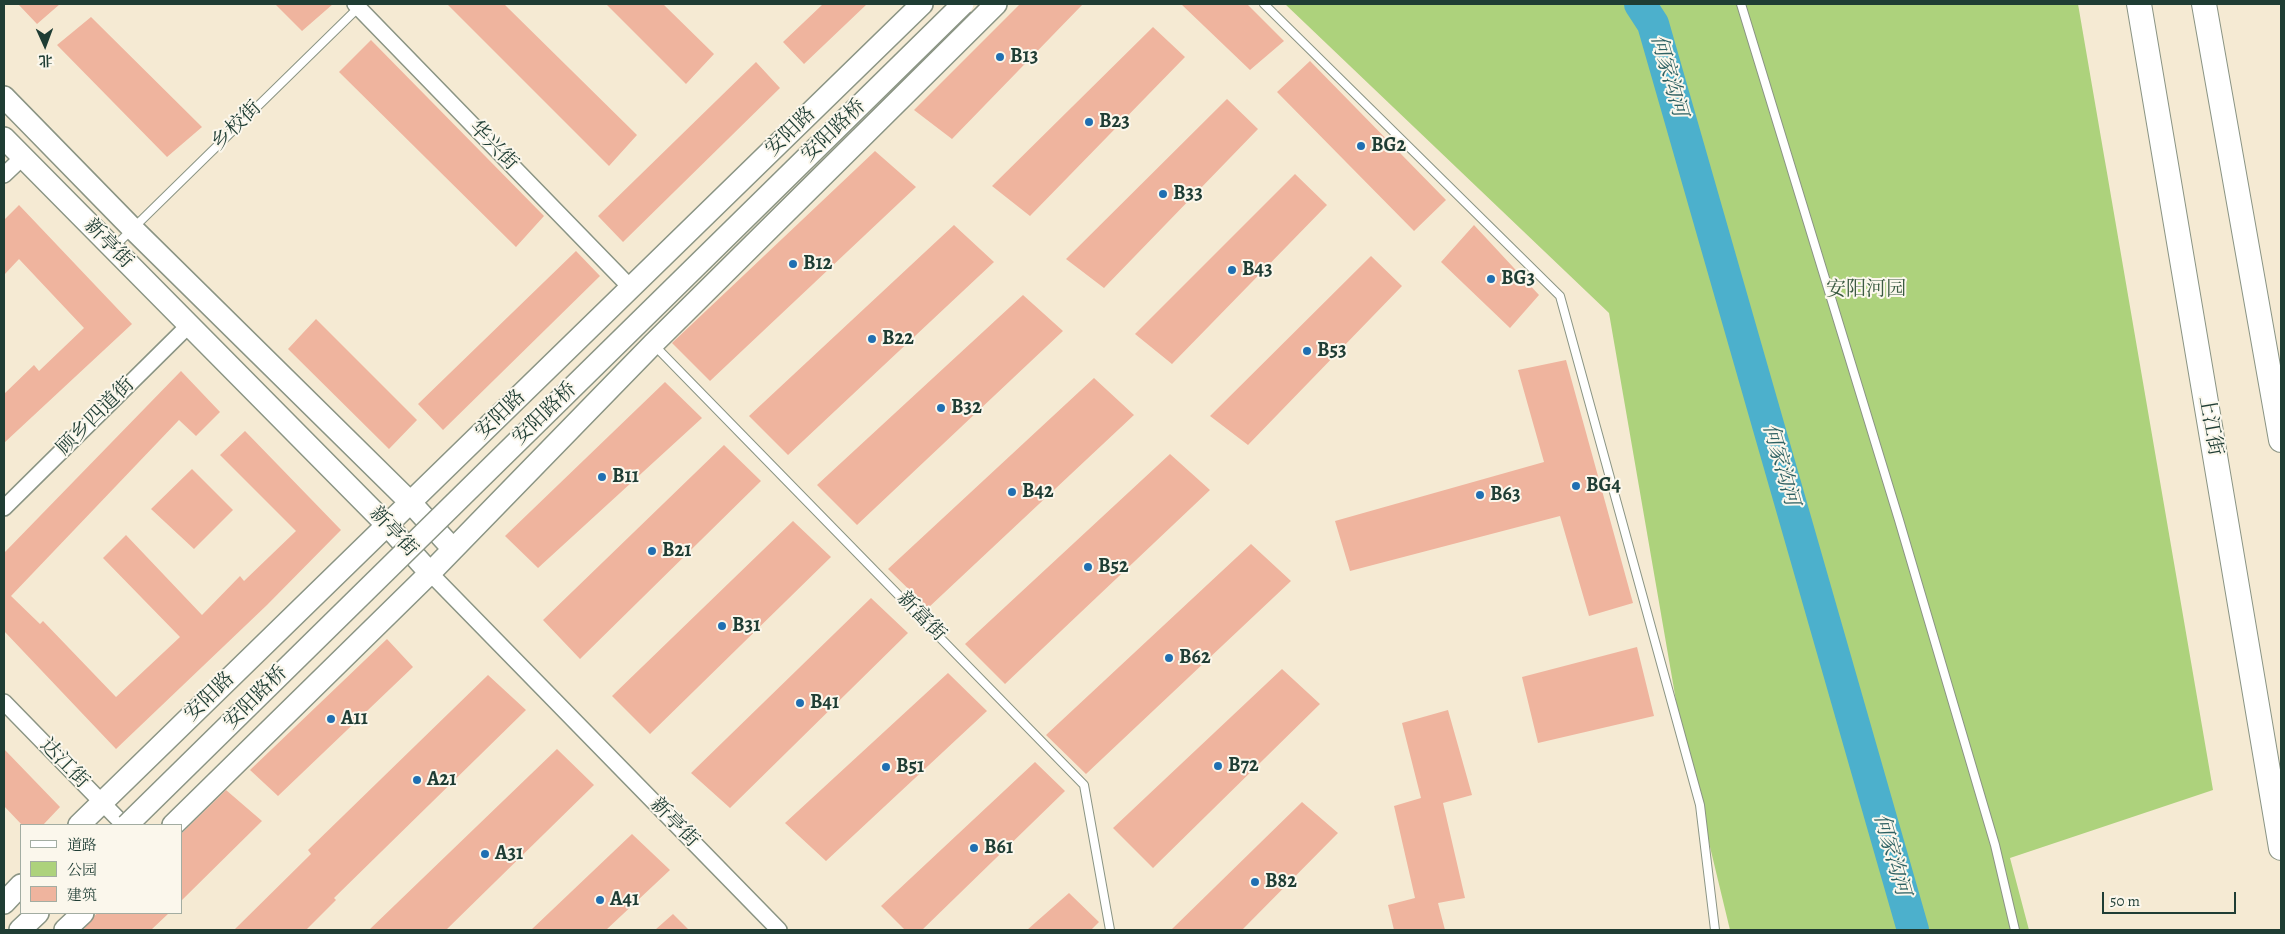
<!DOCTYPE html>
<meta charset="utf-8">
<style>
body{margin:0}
#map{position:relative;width:2285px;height:934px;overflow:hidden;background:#f5ead3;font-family:Alegreya,"Noto Serif SC",serif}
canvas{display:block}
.frame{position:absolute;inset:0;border:5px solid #1f3d34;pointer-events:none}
.legend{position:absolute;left:20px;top:824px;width:162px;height:90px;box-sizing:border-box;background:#fbf7ec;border:1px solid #a3ada2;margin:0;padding:6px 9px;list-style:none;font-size:15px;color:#1f3d34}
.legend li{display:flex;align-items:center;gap:10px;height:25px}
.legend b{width:25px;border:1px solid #a3ada2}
.north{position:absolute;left:20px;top:20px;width:50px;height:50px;-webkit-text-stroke:4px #fbf7ec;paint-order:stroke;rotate:178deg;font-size:14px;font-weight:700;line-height:20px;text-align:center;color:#1f3d34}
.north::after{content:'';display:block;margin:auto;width:18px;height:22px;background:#1f3d34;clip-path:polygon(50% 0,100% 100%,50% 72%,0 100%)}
.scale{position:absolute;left:2102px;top:892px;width:134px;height:22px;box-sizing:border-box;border:2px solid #1f3d34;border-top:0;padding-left:6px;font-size:15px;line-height:18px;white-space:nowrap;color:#1f3d34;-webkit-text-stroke:4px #fbf7ec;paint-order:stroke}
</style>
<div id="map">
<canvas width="2285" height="934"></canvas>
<div class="frame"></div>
<ul class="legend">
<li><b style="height:6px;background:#fff"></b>道路</li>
<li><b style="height:14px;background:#add27c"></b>公园</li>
<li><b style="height:14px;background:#efb49e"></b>建筑</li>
</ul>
<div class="north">北</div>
<div class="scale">50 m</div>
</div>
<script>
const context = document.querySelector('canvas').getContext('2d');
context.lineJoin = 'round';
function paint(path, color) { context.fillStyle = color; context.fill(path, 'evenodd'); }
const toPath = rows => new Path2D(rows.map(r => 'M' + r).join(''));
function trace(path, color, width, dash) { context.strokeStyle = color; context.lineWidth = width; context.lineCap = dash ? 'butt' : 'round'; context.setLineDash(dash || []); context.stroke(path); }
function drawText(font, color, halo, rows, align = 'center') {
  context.font = font + ' Alegreya,"Noto Serif SC",serif'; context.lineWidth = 4; context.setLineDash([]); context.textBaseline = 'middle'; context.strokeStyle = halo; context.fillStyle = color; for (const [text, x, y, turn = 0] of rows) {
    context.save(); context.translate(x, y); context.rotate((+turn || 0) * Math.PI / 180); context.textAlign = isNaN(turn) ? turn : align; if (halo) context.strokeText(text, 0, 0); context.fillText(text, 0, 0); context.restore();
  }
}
paint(toPath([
 [1285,4,2078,4,2213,790,2010,858,2029,930,1730,930,1679,718,1609,313]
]), '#add27c');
trace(toPath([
 [1640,4,1653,24,1913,930]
]), '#4cb0cc', 32);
paint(toPath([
 [18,4,60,4,37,24],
 [275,4,333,4,302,31],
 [447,4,504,4,637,135,609,166],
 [606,4,663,4,714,54,686,84],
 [823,4,867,4,804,64,783,42],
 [1020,4,1083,4,952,139,914,110],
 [1181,4,1247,4,1284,41,1250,70],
 [91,17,202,127,167,157,57,45],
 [1153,27,1185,57,1030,216,992,186],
 [371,40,544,216,516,247,339,72],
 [1310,61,1446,200,1414,231,1277,92],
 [756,62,780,88,623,242,598,216],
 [1227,99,1258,129,1104,288,1066,259],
 [875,151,916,187,710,381,672,343],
 [1295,174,1327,205,1172,364,1135,334],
 [19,205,132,324,4,443,4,394,34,365,39,371,84,328,19,259,4,275,4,220],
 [954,225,994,262,788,455,749,416],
 [1474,225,1539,295,1510,328,1441,262],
 [576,251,600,276,443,430,418,404],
 [1371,256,1402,286,1248,445,1210,416],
 [1023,295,1063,331,857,525,817,485],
 [316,319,417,420,389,449,288,349],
 [1566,360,1633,603,1589,616,1560,516,1350,571,1335,521,1544,462,1518,370],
 [181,371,220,412,196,436,179,420,11,596,40,624,43,621,116,697,180,637,103,558,126,535,202,615,240,576,244,581,296,531,220,455,245,431,341,530,267,605,116,749,4,631,4,553],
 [1094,378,1134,415,928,608,888,569],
 [665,382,702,418,538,568,505,536],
 [724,445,761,481,580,659,543,620],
 [1170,454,1210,490,1005,684,965,644],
 [192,469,233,510,194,549,151,509],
 [793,521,831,557,650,734,612,696],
 [1251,544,1291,581,1086,774,1046,735],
 [871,598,908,633,730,808,691,773],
 [387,639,413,667,278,796,250,770],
 [1637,647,1654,716,1538,743,1522,677],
 [1282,669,1320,704,1153,868,1113,828],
 [948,673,987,711,826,861,785,823],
 [488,675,526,710,334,898,336,900,306,930,234,930,311,854,308,850],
 [1448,710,1472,795,1443,803,1465,898,1438,903,1445,930,1394,930,1388,905,1415,898,1394,806,1421,798,1402,723],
 [4,749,60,807,43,825,22,825,4,806],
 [557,749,594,785,446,930,369,930],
 [1035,762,1065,791,922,930,905,930,881,906],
 [226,790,262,821,181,901,181,834],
 [1302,802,1338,833,1242,930,1171,930],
 [632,834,670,870,606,930,531,930],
 [1069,893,1099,922,1091,930,1027,930],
 [97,913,169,913,151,930,83,930],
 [673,914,689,930,655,930]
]), '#efb49e');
const lane = toPath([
 [1264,4,1560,296,1700,805,1715,930],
 [1741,4,1899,520,1995,845,2015,930],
 [114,247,359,7],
 [655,346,1084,785,1110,930]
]);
const street = toPath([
 [355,4,631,288],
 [4,175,23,157],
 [4,508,188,326],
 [430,573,779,930],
 [4,702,124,825]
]);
const secondary = toPath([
 [4,97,133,229,411,503,453,549],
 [4,138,388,526,430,573],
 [79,825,922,4],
 [173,825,430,573,653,344,996,4],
 [4,903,21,885],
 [20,930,38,913],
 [65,930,83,913]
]);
const primary = toPath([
 [2139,4,2281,848],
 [2204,4,2281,440]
]);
trace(lane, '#8a9484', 10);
trace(street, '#8a9484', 18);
trace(secondary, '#8a9484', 24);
trace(primary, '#8a9484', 26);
trace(lane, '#fff', 8);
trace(street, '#fff', 15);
trace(secondary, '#fff', 21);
trace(primary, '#fff', 24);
const secondaryBridge = toPath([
 [127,825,963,4]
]);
trace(secondaryBridge, '#8a9484', 24, []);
trace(secondaryBridge, '#fff', 21);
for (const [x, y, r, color] of [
 [1000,57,5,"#1f6fb2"],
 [1089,122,5,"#1f6fb2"],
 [1361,146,5,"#1f6fb2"],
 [1163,194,5,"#1f6fb2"],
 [793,264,5,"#1f6fb2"],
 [1232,270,5,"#1f6fb2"],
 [1491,279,5,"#1f6fb2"],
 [872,339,5,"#1f6fb2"],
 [1307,351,5,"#1f6fb2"],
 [941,408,5,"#1f6fb2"],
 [602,477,5,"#1f6fb2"],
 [1576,486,5,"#1f6fb2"],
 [1012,492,5,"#1f6fb2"],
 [1480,495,5,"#1f6fb2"],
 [652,551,5,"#1f6fb2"],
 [1088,567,5,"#1f6fb2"],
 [722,626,5,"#1f6fb2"],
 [1169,658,5,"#1f6fb2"],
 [800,703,5,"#1f6fb2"],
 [331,719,5,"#1f6fb2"],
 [1218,766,5,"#1f6fb2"],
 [886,767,5,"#1f6fb2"],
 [417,780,5,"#1f6fb2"],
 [974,848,5,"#1f6fb2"],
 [485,854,5,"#1f6fb2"],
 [1255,882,5,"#1f6fb2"],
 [600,900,5,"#1f6fb2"]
]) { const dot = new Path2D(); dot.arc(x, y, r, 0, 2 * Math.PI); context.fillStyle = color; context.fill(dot); trace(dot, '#fbf7ec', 2); }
drawText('bold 20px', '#1f3d34', '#fbf7ec', [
 ["B13",1010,57],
 ["B23",1099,122],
 ["BG2",1371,146],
 ["B33",1173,194],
 ["B12",803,264],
 ["B43",1242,270],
 ["BG3",1501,279],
 ["B22",882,339],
 ["B53",1317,351],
 ["B32",951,408],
 ["B11",612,477],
 ["BG4",1586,486],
 ["B42",1022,492],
 ["B63",1490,495],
 ["B21",662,551],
 ["B52",1098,567],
 ["B31",732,626],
 ["B62",1179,658],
 ["B41",810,703],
 ["A11",341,719],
 ["B72",1228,766],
 ["B51",896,767],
 ["A21",427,780],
 ["B61",984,848],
 ["A31",495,854],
 ["B82",1265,882],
 ["A41",610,900]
], 'left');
drawText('20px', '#1f3d34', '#fbf7ec', [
 ["乡校街",237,126,-44],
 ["安阳路桥",834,131,-44],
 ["安阳路",791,132,-44],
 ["华兴街",493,146,46],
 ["新亭街",108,244,46],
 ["安阳路桥",545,414,-44],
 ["安阳路",501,415,-44],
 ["顾乡四道街",96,417,-45],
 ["上江街",2210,426,80],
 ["新亭街",393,532,47],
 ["新富街",921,617,46],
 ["安阳路",210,697,-44],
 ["安阳路桥",256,698,-45],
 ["达江街",64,764,46],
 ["新亭街",674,823,46]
]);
drawText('20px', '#3b5b42', '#fbf7ec', [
 ["安阳河园",1866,290]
]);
drawText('italic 21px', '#2c6062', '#fbf7ec', [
 ["何家沟河",1668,76,74],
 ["何家沟河",1780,465,74],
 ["何家沟河",1891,855,74]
]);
</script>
